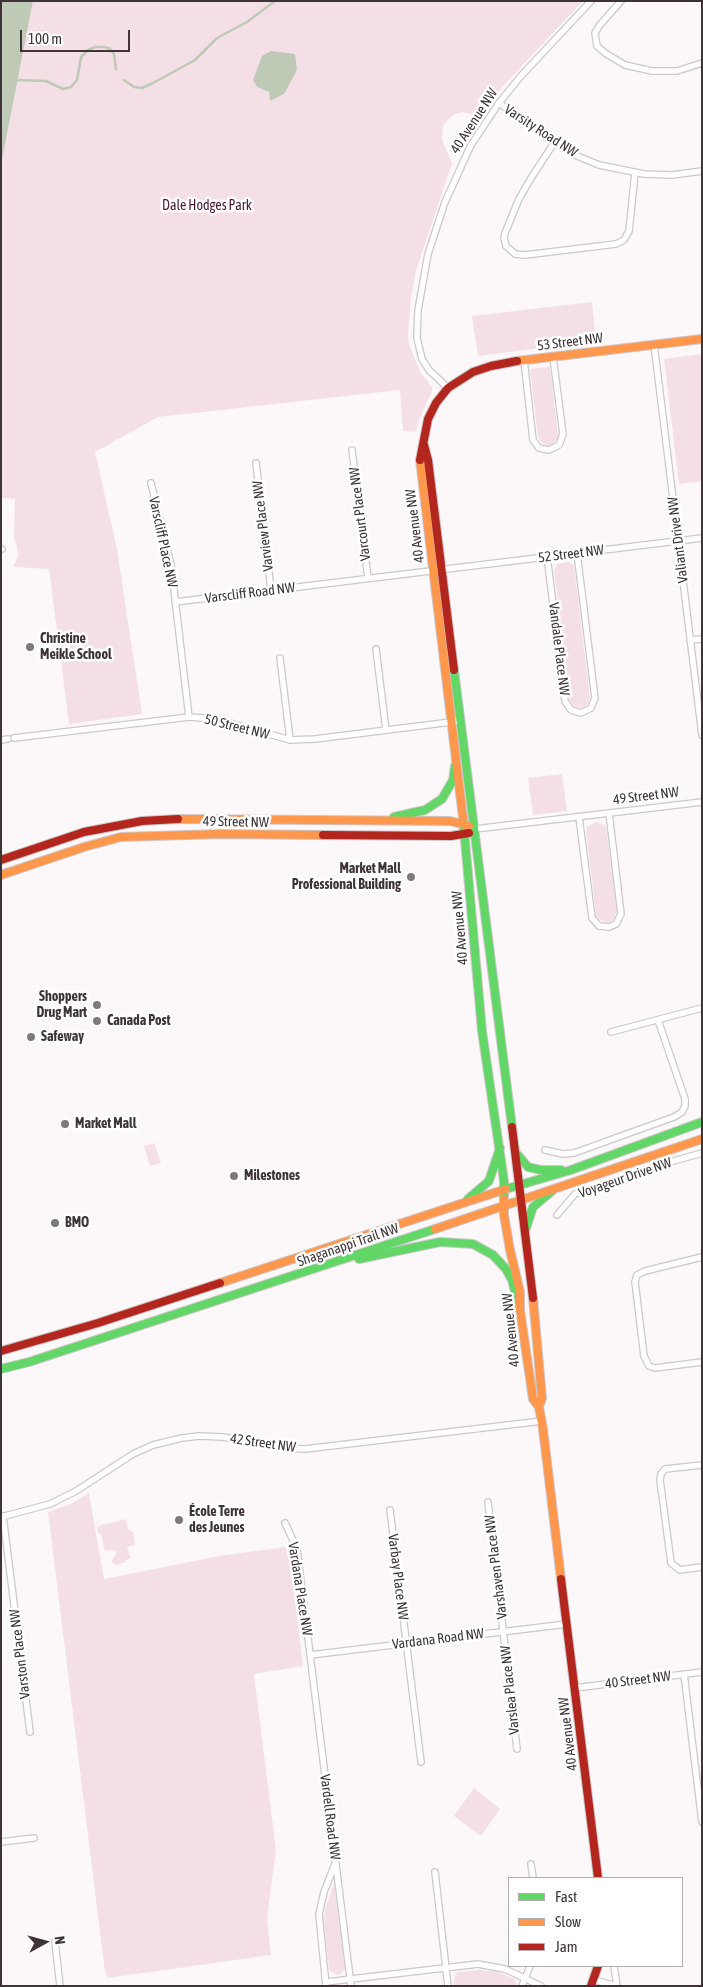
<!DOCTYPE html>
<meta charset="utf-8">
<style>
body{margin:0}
#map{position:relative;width:703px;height:1987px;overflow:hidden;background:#fcf8fa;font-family:"Asap Condensed",sans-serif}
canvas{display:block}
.frame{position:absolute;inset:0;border:2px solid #3e3437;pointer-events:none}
.legend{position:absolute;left:508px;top:1877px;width:175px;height:90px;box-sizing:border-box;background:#fff;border:1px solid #b2aeaf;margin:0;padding:6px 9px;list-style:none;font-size:15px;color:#3e3437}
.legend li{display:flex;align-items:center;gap:10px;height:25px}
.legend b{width:25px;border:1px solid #b2aeaf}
.north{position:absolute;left:20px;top:1917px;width:50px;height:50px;-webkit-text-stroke:4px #fff;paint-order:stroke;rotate:83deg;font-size:14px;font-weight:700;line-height:20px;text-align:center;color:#3e3437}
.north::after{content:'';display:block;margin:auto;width:18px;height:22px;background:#3e3437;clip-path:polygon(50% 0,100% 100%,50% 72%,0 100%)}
.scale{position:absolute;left:20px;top:30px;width:110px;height:22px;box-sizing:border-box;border:2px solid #3e3437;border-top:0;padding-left:6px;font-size:15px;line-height:18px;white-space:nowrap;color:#3e3437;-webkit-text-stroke:4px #fff;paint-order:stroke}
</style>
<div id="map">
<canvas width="703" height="1987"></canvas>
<div class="frame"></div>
<ul class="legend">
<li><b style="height:6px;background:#63d668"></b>Fast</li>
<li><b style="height:6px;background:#ff974d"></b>Slow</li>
<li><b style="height:6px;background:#b3261e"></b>Jam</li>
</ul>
<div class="north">N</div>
<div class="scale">100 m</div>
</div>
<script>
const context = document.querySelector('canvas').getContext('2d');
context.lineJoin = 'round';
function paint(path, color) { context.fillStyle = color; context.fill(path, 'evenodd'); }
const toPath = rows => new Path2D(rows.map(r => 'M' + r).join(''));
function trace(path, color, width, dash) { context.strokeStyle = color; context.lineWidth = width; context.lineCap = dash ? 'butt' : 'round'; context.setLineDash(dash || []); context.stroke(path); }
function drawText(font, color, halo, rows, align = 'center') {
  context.font = font + ' "Asap Condensed",sans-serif'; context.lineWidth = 5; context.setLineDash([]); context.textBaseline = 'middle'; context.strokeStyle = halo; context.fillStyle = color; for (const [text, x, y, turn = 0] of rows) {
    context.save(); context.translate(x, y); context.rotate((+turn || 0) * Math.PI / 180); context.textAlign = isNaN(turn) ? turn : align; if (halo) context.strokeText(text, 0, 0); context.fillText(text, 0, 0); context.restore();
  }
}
paint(toPath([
 [33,1,583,1,504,85,477,119,471,114,463,112,454,114,443,125,442,140,452,163,416,271,411,298,408,334,409,344,420,372,432,387,432,392,419,419,416,432,403,431,400,390,158,417,95,452,117,549,142,714,69,724,49,569,13,567,18,556,17,546,14,539,15,499,1,498,1,165],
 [592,302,596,341,478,356,472,316],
 [702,354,702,481,679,484,664,359],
 [550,367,558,434,558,438,553,444,546,445,540,441,538,436,530,369],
 [568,562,574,565,590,698,588,704,582,708,575,707,570,700,554,571,557,564],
 [562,774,567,811,533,815,528,778],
 [596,822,604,824,606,828,617,911,614,919,607,923,600,920,596,915,586,831,587,827],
 [154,1143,161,1163,150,1166,144,1146],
 [89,1493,104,1579,219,1556,285,1547,290,1556,303,1666,254,1674,276,1850,267,1918,271,1955,108,1978,105,1972,48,1512,71,1504],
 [126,1519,128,1529,133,1532,135,1545,127,1547,131,1558,126,1560,126,1562,116,1565,111,1562,116,1554,115,1550,105,1551,101,1534,99,1534,97,1529,98,1526],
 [474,1788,500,1809,481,1836,454,1816],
 [334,1884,345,1968,341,1974,337,1975,331,1972,329,1969,324,1921,325,1909],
 [479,1970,498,1972,515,1979,517,1986,453,1986,455,1975,458,1972]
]), '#f5dfe7');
paint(toPath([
 [1,1,33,1,1,165],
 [271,51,295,54,297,70,284,94,270,101,269,92,257,87,253,80,262,56]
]), '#becab5');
trace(toPath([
 [16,80,46,81,63,89,71,87,77,80,81,57,88,50,95,47,105,47,110,49,114,54,116,69],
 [124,80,134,87,142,88,153,83,195,60,217,38,247,22,275,1]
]), '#becab5', 2.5);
const street = toPath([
 [621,1,599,26,595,33,597,46,605,53,625,65,652,71,677,71,702,63],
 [499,103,554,143,575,155,599,165,644,174,672,175,702,171],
 [554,143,531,178,519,199,505,233,504,238,506,246,515,254,525,255,616,244,624,240,629,231,635,173],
 [654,344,702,735],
 [524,360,533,440,539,448,549,450,559,445,563,434,553,357],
 [448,388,429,370,422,359,417,338,418,310,428,254,445,202,471,145,499,103,520,77,591,1],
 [352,450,368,578],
 [256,463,271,590],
 [151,483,171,565,189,717],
 [1,549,2,549],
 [547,556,565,701,571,710,581,713,591,708,595,698,577,553],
 [175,602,702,538],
 [690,640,702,639],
 [376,649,386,730],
 [280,658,290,740],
 [14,738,189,717,216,719,290,740,315,739,459,721],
 [1,740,8,739],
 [579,817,592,918,599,926,609,927,616,924,621,914,609,813],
 [475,829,702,802],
 [611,1032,702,1008],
 [545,1150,563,1154,574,1153,674,1117,682,1112,685,1106,685,1099,658,1020],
 [557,1215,575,1194,670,1162,702,1153],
 [702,1257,645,1271,637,1275,635,1282,644,1356,649,1366,655,1368,702,1362],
 [702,1465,665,1469,661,1474,660,1480,671,1563,680,1570,702,1567],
 [488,1502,517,1749],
 [390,1510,421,1762],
 [3,1516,30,1732],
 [1,1517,50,1504,76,1491,133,1454,153,1445,182,1438,199,1436,223,1437,283,1448,305,1449,542,1421],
 [285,1523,297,1549,351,1986],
 [310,1655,567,1624],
 [684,1674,702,1822],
 [575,1688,702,1672],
 [1,1842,34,1838],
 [531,1864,533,1878],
 [435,1872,448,1986],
 [55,1942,60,1986],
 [614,1966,617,1986],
 [594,1980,617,1986],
 [326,1982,478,1964,505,1969,541,1986],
 [326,1986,319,1914,324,1892,335,1864],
 [522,1986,530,1966]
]);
const fast = toPath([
 [454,670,512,1127],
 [394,817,425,810,442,799,453,780,455,766],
 [463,818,482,1031,504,1181,504,1199],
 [516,1153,528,1167,541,1170,561,1170],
 [506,1189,571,1170,702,1122],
 [468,1199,489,1181,500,1148],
 [525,1231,533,1207,552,1191],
 [359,1259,440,1242,473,1244,493,1255,506,1269,512,1280,520,1310],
 [1,1369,29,1362,435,1229]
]);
const slow = toPath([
 [517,361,702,339],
 [420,460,463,818],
 [178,819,450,821,469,826],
 [1,875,84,847,121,837,221,834,323,835],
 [504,1199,504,1215,510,1250,520,1292,520,1310,533,1399,539,1407,543,1429,561,1579],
 [435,1229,702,1139],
 [220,1283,506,1189],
 [533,1298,542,1398,539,1407]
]);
const jam = toPath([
 [424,445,428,460,454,670],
 [420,460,428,419,436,403,448,388,473,372,491,366,517,361],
 [323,835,451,836,469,833],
 [1,860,84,832,142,821,178,819],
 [512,1127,533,1298],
 [1,1351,98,1323,220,1283],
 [561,1579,598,1878],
 [591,1986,598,1966]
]);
trace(street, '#cec7ca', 8);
trace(fast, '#cec7ca', 10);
trace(slow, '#cec7ca', 10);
trace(jam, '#cec7ca', 10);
trace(street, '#fffefe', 5.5);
trace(fast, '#63d668', 8);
trace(slow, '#ff974d', 8);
trace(jam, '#b3261e', 8);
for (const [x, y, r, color] of [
 [30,647,5,"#80797b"],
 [411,877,5,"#80797b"],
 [97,1005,5,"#80797b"],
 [97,1021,5,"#80797b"],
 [31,1037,5,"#80797b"],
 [65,1124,5,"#80797b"],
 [234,1176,5,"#80797b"],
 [55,1223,5,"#80797b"],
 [179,1520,5,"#80797b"]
]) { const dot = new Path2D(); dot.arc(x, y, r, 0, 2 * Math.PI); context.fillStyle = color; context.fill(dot); trace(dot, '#fff', 2); }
drawText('14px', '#3e3437', '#fff', [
 ["40 Avenue NW",474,121,-57],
 ["Varsity Road NW",541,131,33],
 ["53 Street NW",570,342,-7],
 ["Varcourt Place NW",360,514,-97],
 ["Varview Place NW",263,526,-97],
 ["40 Avenue NW",415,526,-97],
 ["Valiant Drive NW",678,540,-97],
 ["Varscliff Place NW",163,542,78],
 ["52 Street NW",571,554,-7],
 ["Varscliff Road NW",250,593,-7],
 ["Vandale Place NW",559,649,83],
 ["50 Street NW",237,727,14],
 ["49 Street NW",646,796,-7],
 ["49 Street NW",236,822,1],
 ["40 Avenue NW",460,928,-95],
 ["Voyageur Drive NW",625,1178,-19],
 ["Shaganappi Trail NW",348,1245,-19],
 ["40 Avenue NW",511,1330,-96],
 ["42 Street NW",263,1443,8],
 ["Varshaven Place NW",496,1567,-97],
 ["Varbay Place NW",398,1577,83],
 ["Vardana Place NW",300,1589,81],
 ["Vardana Road NW",438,1639,-7],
 ["Varston Place NW",20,1654,-97],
 ["40 Street NW",638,1680,-7],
 ["Varslea Place NW",510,1690,-96],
 ["40 Avenue NW",568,1734,-97],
 ["Vardell Road NW",330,1817,83]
]);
drawText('14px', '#4b1a30', '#fff', [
 ["Dale Hodges Park",207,206]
]);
drawText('bold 14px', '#3e3437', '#fff', [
 ["Christine",40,639],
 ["Meikle School",40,655],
 ["Market Mall",401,869,"right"],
 ["Professional Building",401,885,"right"],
 ["Shoppers",87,997,"right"],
 ["Drug Mart",87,1013,"right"],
 ["Canada Post",107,1021],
 ["Safeway",41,1037],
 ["Market Mall",75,1124],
 ["Milestones",244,1176],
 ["BMO",65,1223],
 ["École Terre",189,1512],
 ["des Jeunes",189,1528]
], 'left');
</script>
